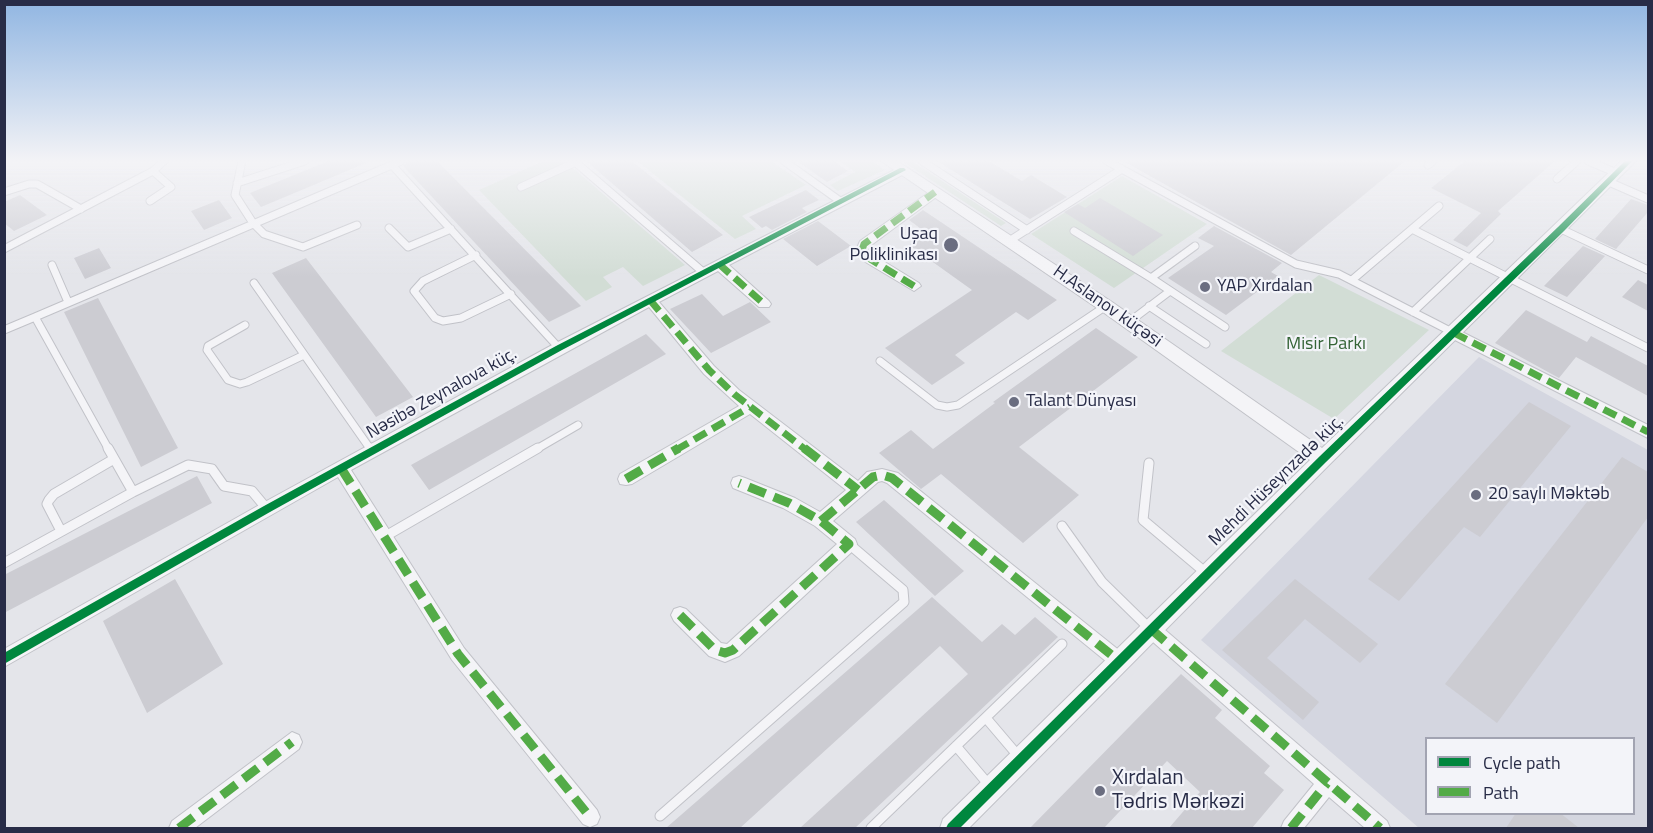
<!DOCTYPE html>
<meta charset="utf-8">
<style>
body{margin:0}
#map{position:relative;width:1653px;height:833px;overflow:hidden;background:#e4e5ea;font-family:"Titillium Web",sans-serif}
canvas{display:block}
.frame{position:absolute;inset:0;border:6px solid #282c47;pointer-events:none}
.legend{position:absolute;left:1425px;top:737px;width:210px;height:78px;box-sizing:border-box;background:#f3f4f9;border:2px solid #a2a4b2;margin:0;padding:8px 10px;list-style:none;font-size:18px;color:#282c47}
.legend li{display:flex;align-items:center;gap:12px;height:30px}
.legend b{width:30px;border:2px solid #a2a4b2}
</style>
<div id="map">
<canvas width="1653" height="833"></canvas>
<div class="frame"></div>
<ul class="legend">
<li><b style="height:8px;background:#00873e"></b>Cycle path</li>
<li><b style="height:8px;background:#53ab47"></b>Path</li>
</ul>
</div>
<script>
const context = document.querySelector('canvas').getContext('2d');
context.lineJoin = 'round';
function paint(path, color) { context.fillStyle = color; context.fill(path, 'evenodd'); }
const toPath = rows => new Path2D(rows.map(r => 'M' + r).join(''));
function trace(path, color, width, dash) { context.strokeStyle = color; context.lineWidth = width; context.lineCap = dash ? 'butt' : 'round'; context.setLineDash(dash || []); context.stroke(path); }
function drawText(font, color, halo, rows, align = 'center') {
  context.font = font + ' "Titillium Web",sans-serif'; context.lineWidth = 4.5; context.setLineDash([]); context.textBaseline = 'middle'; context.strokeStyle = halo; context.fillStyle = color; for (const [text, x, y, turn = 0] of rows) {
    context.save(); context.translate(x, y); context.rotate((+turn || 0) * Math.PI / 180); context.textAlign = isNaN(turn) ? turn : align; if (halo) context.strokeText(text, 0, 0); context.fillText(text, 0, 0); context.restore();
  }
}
paint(toPath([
 [1479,357,1648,450,1648,828,1419,828,1201,640],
 [1426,738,1634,738,1634,814,1426,814]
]), '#d4d6e0');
paint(toPath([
 [543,161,565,161,685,265,643,286,623,267,603,277,612,287,586,301,479,190],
 [637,161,771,161,806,185,742,216,756,229,735,239],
 [839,161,872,161,885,170,838,191,830,185,855,172],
 [902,161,912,161,1006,223,1001,226],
 [1122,176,1207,224,1114,288,1031,234],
 [1319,275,1429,330,1334,419,1221,351]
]), '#d2ddd5');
paint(toPath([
 [328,161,371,161,261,207,250,193],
 [407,161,437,161,581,306,549,322,403,166],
 [586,161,632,161,723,235,692,252],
 [797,161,834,161,848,171,827,182],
 [937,161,989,161,1022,181,1031,175,1067,197,1030,219],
 [1123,161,1405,161,1291,255],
 [1465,161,1555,161,1498,211,1501,214,1467,247,1453,240,1481,213,1431,188],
 [806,190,819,200,802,208,807,212,772,230,766,226,762,228,749,217],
 [20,195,47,215,14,231,4,223,4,202],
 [1100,198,1163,235,1133,256,1064,212,1078,204,1085,208],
 [1631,199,1648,205,1648,212,1616,249,1595,239],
 [219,200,232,218,204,230,191,211],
 [923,210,1057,300,1028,320,1016,312,955,355,965,363,932,385,885,348,972,290,909,245,928,234,909,220],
 [818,221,851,246,817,266,783,239],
 [1214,226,1282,263,1271,272,1278,276,1226,315,1168,278,1214,246,1198,238],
 [1583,246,1605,256,1567,297,1544,286],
 [99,248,111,268,85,279,74,258],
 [306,258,413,397,376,417,272,273],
 [1638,280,1648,285,1648,311,1622,297],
 [702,294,723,316,750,302,771,322,711,353,670,309],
 [98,298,178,448,141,467,64,312],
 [1526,310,1587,342,1591,336,1648,366,1648,396,1576,357,1559,378,1495,343],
 [1096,328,1138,357,1019,447,1079,495,1023,543,941,474,921,489,879,453,911,430,933,449,995,403,993,402],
 [646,334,666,354,429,490,411,465],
 [1529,402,1571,426,1480,537,1464,527,1399,601,1368,579],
 [1622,457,1648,472,1648,517,1497,723,1445,684],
 [197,476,212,503,4,613,4,575],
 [884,500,964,571,935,596,856,522],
 [175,579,223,664,147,713,103,621],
 [1295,579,1378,644,1360,663,1305,619,1267,658,1319,702,1303,720,1222,650],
 [932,597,982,642,1002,624,1015,635,1035,617,1058,637,855,828,800,828,968,674,940,646,740,828,666,828],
 [1181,674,1222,710,1215,718,1270,766,1264,773,1284,790,1252,828,1169,828,1200,792,1167,761,1104,828,1030,828],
 [1516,813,1560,813,1579,828,1506,828]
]), '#ccccd2');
const serviceFar1 = toPath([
 [242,161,235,195,253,223,264,234,303,247,357,225],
 [574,161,703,272],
 [784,161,840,201],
 [922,161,1027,230],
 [1107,161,1296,264,1339,274,1454,333],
 [1588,161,1617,173],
 [392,165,559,348],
 [1428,165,1433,161],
 [1557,179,1577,161],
 [1609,182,1648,199],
 [237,183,305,161],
 [521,187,576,162],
 [4,192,29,184,37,184,81,209],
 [150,201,171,187,153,171],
 [389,228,408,247,451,229],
 [1412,229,1648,348],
 [1561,229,1648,270],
 [1074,231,1151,278],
 [1009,241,1122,169],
 [1195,246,1151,278,1225,327],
 [4,249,153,171,164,161],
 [476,255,423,281,414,291,435,318,443,321,461,318,511,294],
 [52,265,68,302],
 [1352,280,1439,206],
 [254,283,371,450],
 [1149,306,1206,344],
 [1413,312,1490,239],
 [1129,322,1170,291],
 [245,325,208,346,207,350,228,380,240,384,247,382,304,355],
 [4,330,35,317],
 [880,361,937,405,947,407,958,405,1106,306],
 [109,450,35,317,401,161],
 [535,450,578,425]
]);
const service = toPath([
 [108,448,133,492],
 [370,448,372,451],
 [1149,463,1143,520,1206,573],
 [1062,526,1102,582,1150,629],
 [61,531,47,504,49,500,54,494,114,459],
 [384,537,538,448],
 [4,563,133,492,188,465,212,469,224,486,252,491,267,509],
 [986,718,1020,758],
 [956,746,989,785],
 [660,816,904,602,903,590,849,544],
 [871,828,1062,644]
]);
const minor = toPath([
 [902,166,908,170,906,173,729,265,769,301,771,304,769,307,759,307,718,271,659,302,714,366,739,390,858,481,867,472,882,469,898,473,1125,655,1128,661,1125,667,1119,670,1113,667,887,483,882,481,878,482,833,521,855,539,857,544,855,549,739,656,725,662,709,656,674,621,671,615,674,609,680,607,686,609,721,643,727,644,837,544,815,526,783,508,733,488,731,483,733,478,739,476,745,478,795,498,820,512,846,490,750,414,632,484,626,485,620,484,618,479,620,474,739,406,704,374,649,307,351,470,464,648,597,810,600,817,597,824,590,827,583,824,452,660,338,477,4,667,4,649,261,504,554,344,902,166],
 [935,188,941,192,939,195,870,246,868,250,872,254,919,283,921,286,914,291,862,260,856,250,860,241,935,188],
 [1454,328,1648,425,1648,438,1449,337,1447,333,1449,329,1454,328],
 [1151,621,1157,623,1387,821,1390,828,1365,828,1329,797,1304,828,1281,828,1284,821,1314,784,1145,635,1142,629,1145,623,1151,621],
 [292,732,299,735,302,742,299,749,195,828,169,828,172,821,292,732]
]);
const tertiary = toPath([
 [881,161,897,161,1112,302,1322,448,1621,161,1636,161,1330,464,969,828,940,828,943,819,1310,460,1100,310,881,161]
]);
trace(serviceFar1, '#c1c2c8', 9);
trace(service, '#c1c2c8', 11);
trace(minor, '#c1c2c8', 2);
trace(tertiary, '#c1c2c8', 2);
trace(serviceFar1, '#f4f4f7', 7);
trace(service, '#f4f4f7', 9);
paint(minor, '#f4f4f7');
paint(tertiary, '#f4f4f7');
trace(toPath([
 [719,264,764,304],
 [914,286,867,257,862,250,864,244,935,192],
 [650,300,709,370,734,394,806,450],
 [1454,333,1648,432],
 [676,450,750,407]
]), '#53ab47', 7, [14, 7]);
trace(toPath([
 [804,448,858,490],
 [341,468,458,654,590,817],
 [626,479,679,448],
 [821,521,873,477,882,475,892,478,1119,661],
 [680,615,715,650,725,653,733,650,849,544,821,521,789,503,739,483],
 [1151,629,1380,828],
 [179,828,292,742],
 [1291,828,1327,783]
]), '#53ab47', 9, [18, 9]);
paint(toPath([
 [1625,161,1632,161,1564,231,1326,462,960,828,946,828,948,824,1320,456,1558,227,1625,161],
 [900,168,904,168,906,170,562,350,270,512,4,664,4,653,264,506,556,346,900,168]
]), '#00873e');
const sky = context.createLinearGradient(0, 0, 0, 277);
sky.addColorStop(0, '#91b6e2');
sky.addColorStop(0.58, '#f3f3f6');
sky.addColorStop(1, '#f3f3f600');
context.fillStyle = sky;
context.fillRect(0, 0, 1653, 277);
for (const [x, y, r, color] of [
 [951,245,8,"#6a6d80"],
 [1205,287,6,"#6a6d80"],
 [1014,402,6,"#6a6d80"],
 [1476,495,6,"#6a6d80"],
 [1100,791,6,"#6a6d80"]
]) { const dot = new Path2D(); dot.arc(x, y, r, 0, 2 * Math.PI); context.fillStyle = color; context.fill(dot); trace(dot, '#f3f4f9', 2); }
drawText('18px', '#282c47', '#f3f4f9', [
 ["Uşaq",938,235,"right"],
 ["Poliklinikası",938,256,"right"],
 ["YAP Xırdalan",1217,287],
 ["Talant Dünyası",1026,402],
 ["20 saylı Məktəb",1488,495]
], 'left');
drawText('18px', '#282c47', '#f3f4f9', [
 ["H.Aslanov küçəsi",1107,307,35],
 ["Nəsibə Zeynalova küç.",442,394,-29],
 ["Mehdi Hüseynzadə küç.",1277,481,-44]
]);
drawText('18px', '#346436', '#f3f4f9', [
 ["Misir Parkı",1326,345]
]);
drawText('21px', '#282c47', '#f3f4f9', [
 ["Xırdalan",1112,779],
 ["Tədris Mərkəzi",1112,803]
], 'left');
</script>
